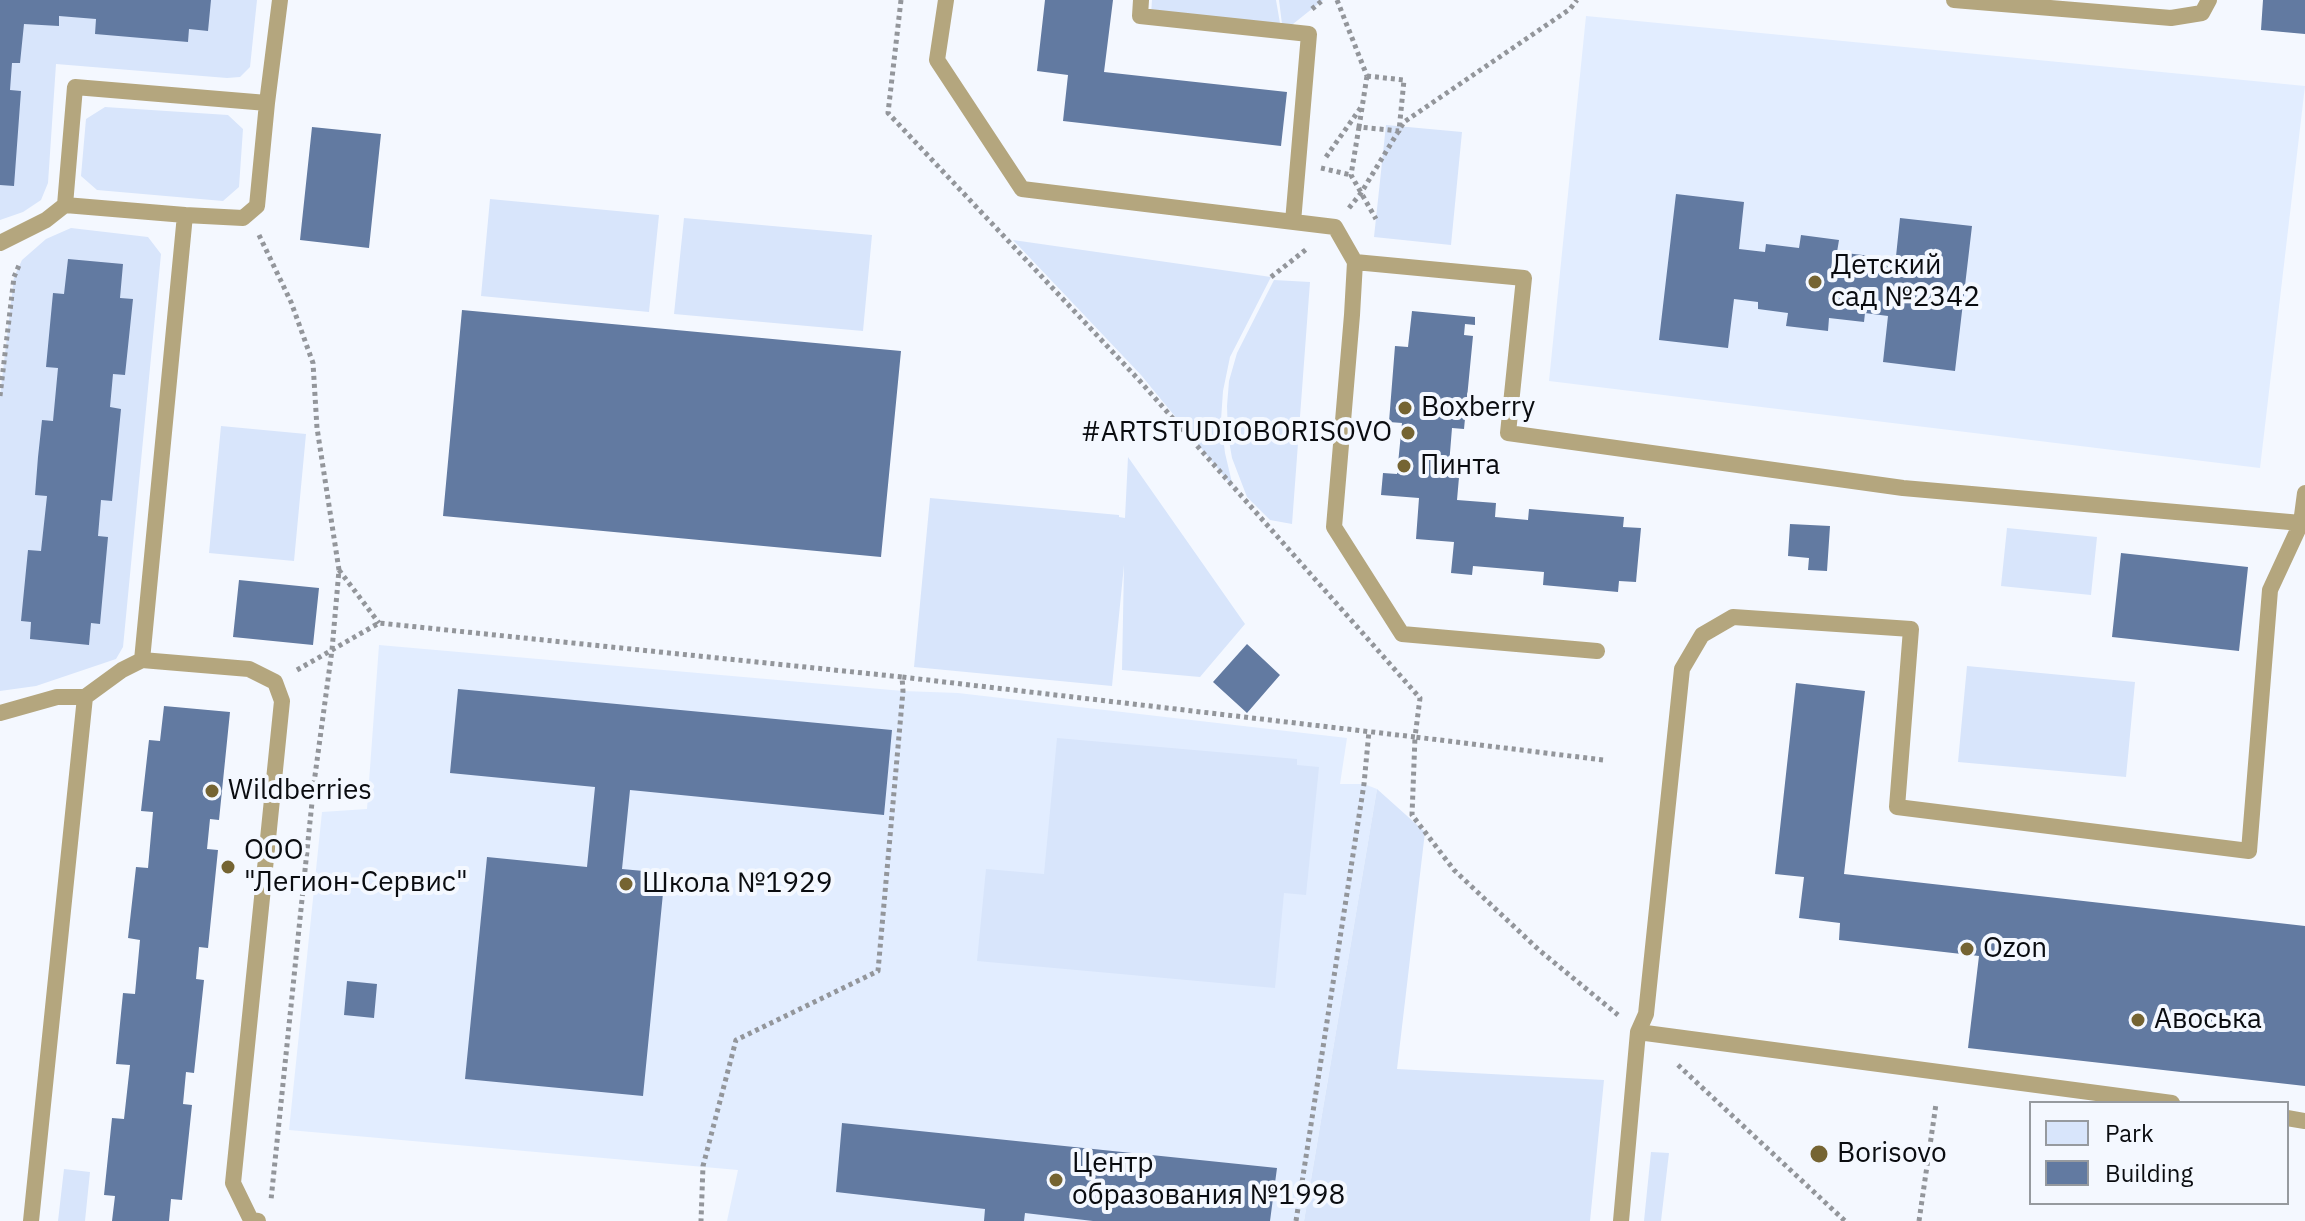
<!DOCTYPE html>
<meta charset="utf-8">
<style>
body{margin:0}
#map{position:relative;width:2305px;height:1221px;overflow:hidden;background:#f4f8ff;font-family:"IBM Plex Sans",sans-serif}
canvas{display:block}
.legend{position:absolute;left:2029px;top:1101px;width:260px;height:104px;box-sizing:border-box;background:#f4f8ff;border:2px solid #969a9f;margin:0;padding:10px 14px;list-style:none;font-size:24px;color:#0a0c10}
.legend li{display:flex;align-items:center;gap:16px;height:40px}
.legend b{width:40px;border:2px solid #969a9f}
</style>
<div id="map">
<canvas width="2305" height="1221"></canvas>
<ul class="legend">
<li><b style="height:22px;background:#d8e5fb"></b>Park</li>
<li><b style="height:22px;background:#627aa1"></b>Building</li>
</ul>
</div>
<script>
const context = document.querySelector('canvas').getContext('2d');
context.lineJoin = 'round';
function paint(path, color) { context.fillStyle = color; context.fill(path, 'evenodd'); }
const toPath = rows => new Path2D(rows.map(r => 'M' + r).join(''));
function trace(path, color, width, dash) { context.strokeStyle = color; context.lineWidth = width; context.lineCap = dash ? 'butt' : 'round'; context.setLineDash(dash || []); context.stroke(path); }
function drawText(font, color, halo, rows, align = 'center') {
  context.font = font + ' "IBM Plex Sans",sans-serif'; context.lineWidth = 8; context.setLineDash([]); context.textBaseline = 'middle'; context.strokeStyle = halo; context.fillStyle = color; for (const [text, x, y, turn = 0] of rows) {
    context.save(); context.translate(x, y); context.rotate((+turn || 0) * Math.PI / 180); context.textAlign = isNaN(turn) ? turn : align; if (halo) context.strokeText(text, 0, 0); context.fillText(text, 0, 0); context.restore();
  }
}
paint(toPath([
 [1586,16,2305,86,2260,468,1549,381],
 [379,645,903,691,958,693,1347,738,1340,784,1364,784,1377,789,1304,1221,727,1221,738,1170,289,1130,322,812,367,809]
]), '#e2edff');
paint(toPath([
 [0,0,257,0,250,67,240,77,227,78,56,64,48,183,41,200,23,212,0,220],
 [1152,0,1276,0,1281,29,1151,15],
 [1279,0,1323,0,1283,32],
 [105,107,228,115,243,129,239,187,223,201,97,190,81,176,86,119],
 [1386,125,1462,132,1451,245,1374,237],
 [490,199,659,215,649,312,481,296],
 [684,218,872,235,863,331,674,314],
 [71,228,148,237,161,254,123,647,116,659,36,686,0,691,0,396,14,277,22,260,46,239],
 [1013,240,1271,277,1230,357,1223,391,1221,420,1225,453,1233,487,1141,375],
 [1274,280,1310,282,1292,524,1270,520,1247,497,1232,458,1228,435,1227,406,1229,381,1237,353],
 [221,426,306,434,294,561,209,553],
 [1128,457,1245,624,1200,677,1122,670,1124,565,1112,686,914,667,930,498,1119,515,1119,517,1125,518],
 [2007,528,2097,537,2091,595,2001,586],
 [1967,666,2135,682,2126,777,1958,762],
 [1057,738,1297,759,1297,765,1319,767,1306,895,1284,893,1275,988,977,961,986,869,1044,874],
 [1377,789,1425,832,1397,1069,1604,1080,1590,1221,1304,1221],
 [1651,1152,1669,1153,1661,1221,1644,1221],
 [64,1169,90,1172,85,1221,58,1221]
]), '#d8e5fb');
paint(toPath([
 [0,0,211,0,208,31,189,29,188,42,95,34,96,19,59,16,59,26,24,24,20,63,12,63,10,90,21,91,14,186,0,185],
 [1045,0,1113,0,1104,72,1287,92,1281,146,1063,121,1068,75,1037,71],
 [2263,0,2305,0,2305,34,2261,30],
 [312,127,381,134,369,248,300,240],
 [1676,194,1744,202,1739,249,1765,252,1766,244,1799,248,1801,235,1839,240,1837,252,1871,256,1871,263,1895,266,1900,218,1972,226,1955,371,1883,362,1888,316,1865,313,1864,322,1829,318,1828,331,1786,326,1788,313,1758,309,1758,302,1734,299,1728,348,1659,340],
 [68,259,123,264,120,298,133,299,125,375,113,374,110,407,121,409,112,501,101,500,98,536,108,537,100,624,91,623,89,645,30,639,31,622,21,621,28,550,41,551,47,496,35,495,38,457,42,420,53,421,58,368,46,367,53,293,64,294],
 [462,310,901,351,881,557,443,516],
 [1412,311,1475,317,1475,325,1465,324,1464,335,1473,336,1464,429,1452,428,1449,465,1460,466,1457,500,1496,503,1495,517,1528,520,1529,509,1624,517,1623,527,1641,528,1636,582,1619,581,1618,592,1543,585,1544,572,1473,566,1472,575,1451,573,1454,542,1416,539,1419,498,1381,495,1383,473,1397,474,1402,423,1389,422,1395,346,1408,347],
 [1790,524,1830,526,1827,571,1808,570,1809,558,1788,556],
 [2121,553,2248,567,2239,651,2112,637],
 [239,580,319,588,313,645,233,637],
 [1247,644,1280,675,1247,713,1213,682],
 [1796,683,1865,691,1844,874,2305,926,2305,1086,1968,1048,1979,956,1839,940,1840,923,1799,918,1804,877,1775,874],
 [458,689,892,730,884,815,630,790,622,869,665,873,643,1096,465,1079,487,857,587,867,595,787,450,773],
 [164,706,230,712,219,820,210,819,207,849,218,850,208,948,199,947,196,979,204,980,194,1073,186,1072,183,1104,192,1105,182,1200,171,1199,169,1221,112,1221,115,1196,104,1195,112,1118,124,1119,130,1065,116,1064,123,993,135,994,140,940,128,938,136,867,148,868,153,812,141,811,149,740,160,741],
 [347,981,377,984,374,1018,344,1015],
 [842,1123,1277,1168,1270,1221,1093,1221,1025,1213,1024,1221,984,1221,985,1209,836,1192]
]), '#627aa1');
trace(toPath([
 [901,0,888,113,1139,380,1420,698,1415,737,902,677],
 [1337,0,1367,76],
 [1312,9,1323,0],
 [1367,76,1404,80,1399,131,1359,127,1367,76],
 [1359,127,1351,175,1376,219],
 [1326,157,1362,106],
 [1321,168,1351,175],
 [1349,208,1361,193,1404,122,1570,9,1577,0],
 [259,235,291,302,313,363,317,428,339,570,332,650,314,783,271,1200],
 [1271,277,1308,248],
 [0,396,14,277,20,263],
 [339,570,379,623],
 [297,670,379,623,902,677,903,691,878,971,736,1040,703,1166,701,1221],
 [1603,760,1415,737,1412,815,1454,870,1539,950,1618,1015],
 [1678,1065,1845,1221],
 [1296,1221,1364,784,1369,731],
 [1919,1221,1936,1104]
]), '#93969b', 5, [4, 4]);
trace(toPath([
 [946,0,937,60,1022,189,1335,227,1355,262,1524,278,1508,433,1903,488,2301,523,2305,493],
 [1141,0,1140,16,1309,34,1293,222],
 [1954,0,2171,18,2202,13,2209,0],
 [185,215,243,218,257,206,267,103],
 [0,243,46,220,65,205],
 [1355,262,1352,315,1334,527,1402,634,1597,651],
 [0,713,57,697,85,697,122,670,142,660],
 [1638,1032,2172,1103],
 [2287,1118,2305,1121],
 [31,1221,85,697],
 [258,1221,251,1220,233,1183,282,701,275,682,249,669,142,660,185,215,65,205,75,87,267,103,280,0],
 [1621,1221,1638,1032,1646,1014,1682,669,1702,635,1733,617,1911,629,1897,807,2249,851,2270,590,2301,523,2305,523]
]), '#b4a67e', 16);
for (const [x, y, r, color] of [
 [1815,282,8,"#756432"],
 [1405,408,8,"#756432"],
 [1408,433,8,"#756432"],
 [1404,466,8,"#756432"],
 [212,791,8,"#756432"],
 [228,867,8,"#756432"],
 [626,884,8,"#756432"],
 [1967,949,8,"#756432"],
 [2138,1020,8,"#756432"],
 [1819,1154,10,"#756432"],
 [1056,1180,8,"#756432"]
]) { const dot = new Path2D(); dot.arc(x, y, r, 0, 2 * Math.PI); context.fillStyle = color; context.fill(dot); trace(dot, '#f4f8ff', 3); }
drawText('28px', '#0a0c10', '#f4f8ff', [
 ["Детский",1831,266],
 ["сад №2342",1831,298],
 ["Boxberry",1421,408],
 ["#ARTSTUDIOBORISOVO",1392,433,"right"],
 ["Пинта",1420,466],
 ["Wildberries",228,791],
 ["ООО",244,851],
 ["\"Легион-Сервис\"",244,883],
 ["Школа №1929",642,884],
 ["Ozon",1983,949],
 ["Авоська",2154,1020],
 ["Borisovo",1837,1154],
 ["Центр",1072,1164],
 ["образования №1998",1072,1196]
], 'left');
</script>
